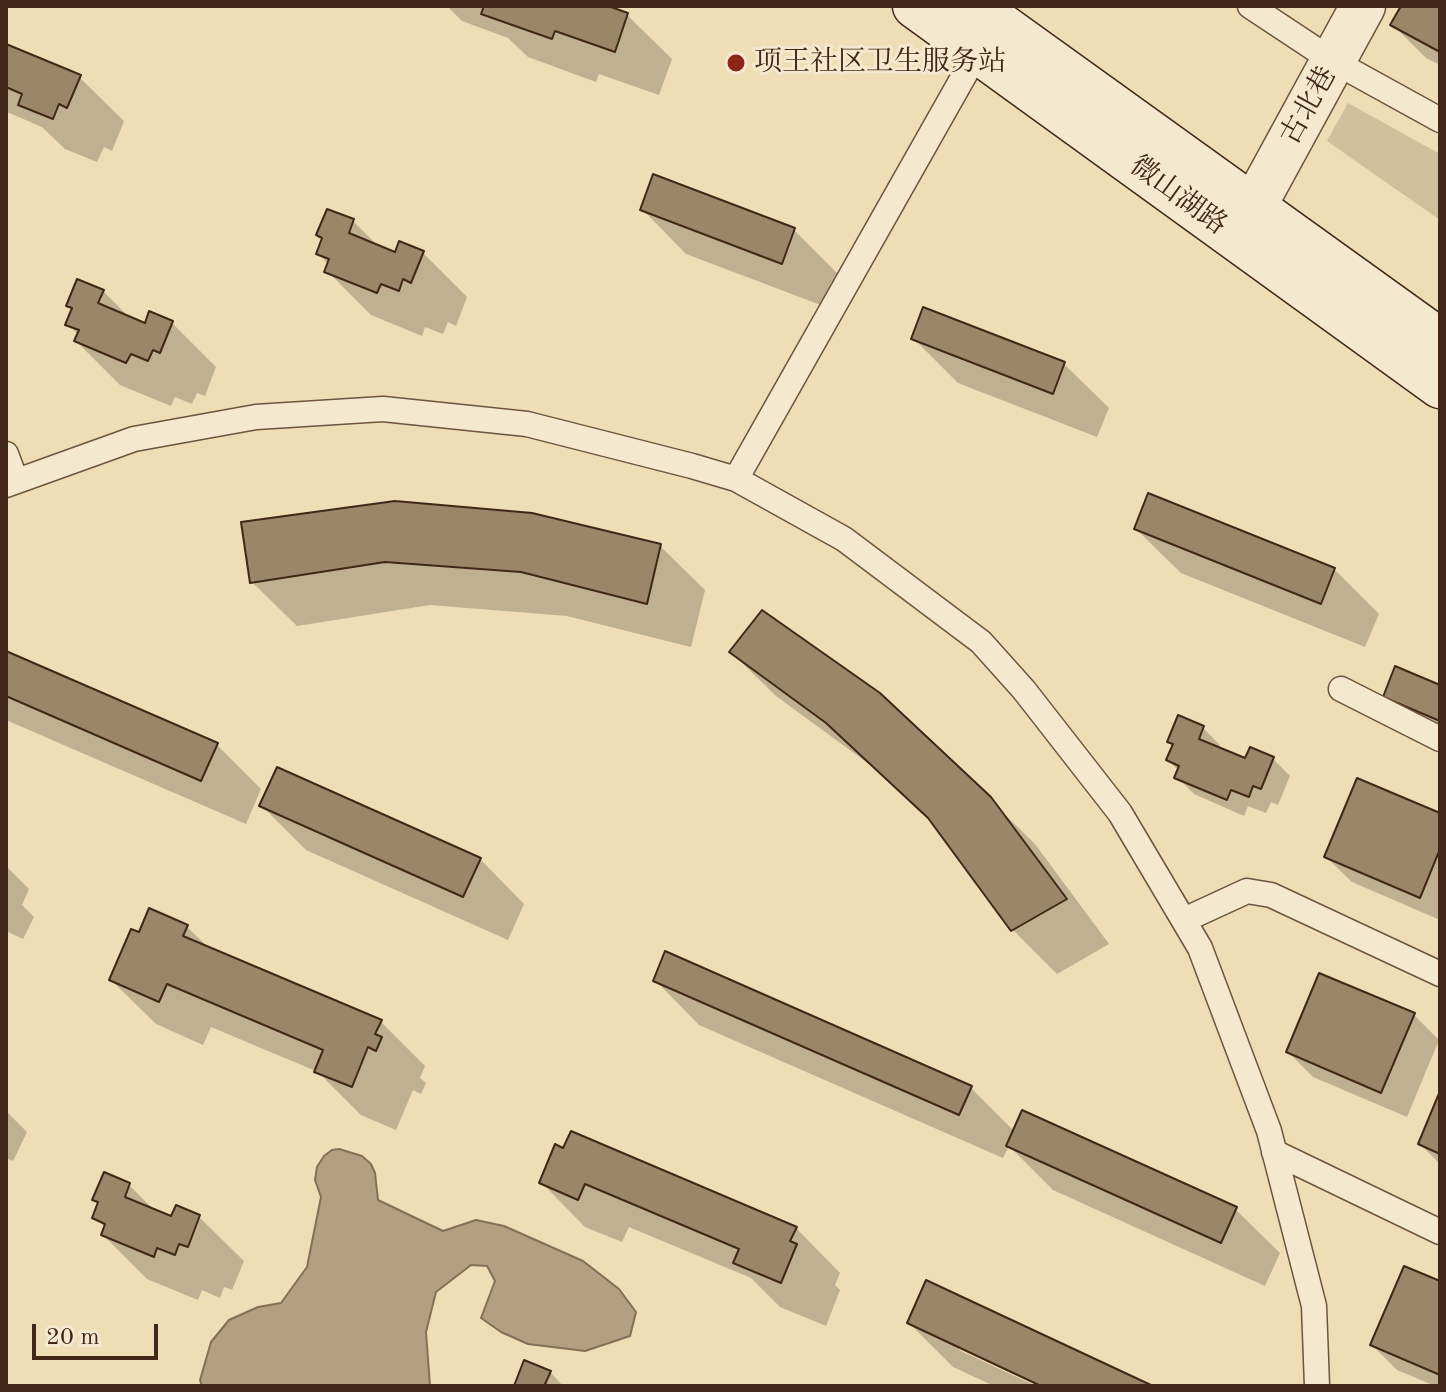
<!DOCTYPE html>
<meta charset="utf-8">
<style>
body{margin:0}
#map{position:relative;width:1446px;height:1392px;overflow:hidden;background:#eeddb5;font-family:"Old Standard TT",serif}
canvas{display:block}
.frame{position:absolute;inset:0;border:8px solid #422718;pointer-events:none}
.scale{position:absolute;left:32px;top:1324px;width:126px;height:36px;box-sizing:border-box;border:4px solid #422718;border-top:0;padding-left:10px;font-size:24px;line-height:28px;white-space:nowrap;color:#422718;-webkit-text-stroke:6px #f4e9cf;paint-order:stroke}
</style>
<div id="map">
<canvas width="1446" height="1392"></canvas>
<div class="frame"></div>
<div class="scale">20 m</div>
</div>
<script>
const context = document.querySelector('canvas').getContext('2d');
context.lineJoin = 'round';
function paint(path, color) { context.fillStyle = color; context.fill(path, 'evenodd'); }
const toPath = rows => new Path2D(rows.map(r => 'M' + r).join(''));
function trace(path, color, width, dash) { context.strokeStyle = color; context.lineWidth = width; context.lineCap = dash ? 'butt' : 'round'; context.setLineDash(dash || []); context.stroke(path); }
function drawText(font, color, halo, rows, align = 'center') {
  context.font = font + ' "Old Standard TT","Noto Serif SC",serif'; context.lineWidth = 6; context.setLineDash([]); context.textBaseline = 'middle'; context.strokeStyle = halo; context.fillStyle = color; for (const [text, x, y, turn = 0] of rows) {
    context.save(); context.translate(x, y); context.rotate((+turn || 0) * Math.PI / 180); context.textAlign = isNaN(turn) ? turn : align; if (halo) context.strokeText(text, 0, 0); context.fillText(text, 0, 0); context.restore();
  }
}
paint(toPath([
 [1348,103,1440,154,1440,220,1327,141]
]), '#d1be9a');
const water = toPath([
 [339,1149,362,1156,371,1164,375,1173,378,1200,443,1231,476,1220,504,1226,583,1261,619,1289,636,1312,630,1336,585,1351,528,1344,501,1332,481,1318,495,1281,487,1266,471,1265,436,1292,426,1332,430,1386,202,1386,200,1380,211,1342,229,1320,258,1307,281,1303,307,1267,321,1197,315,1180,317,1167,324,1156,332,1150,339,1149]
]);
paint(water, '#b49f80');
trace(water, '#866f56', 2);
paint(toPath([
 [447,6,602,6,627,15,672,59,659,95,599,74,596,82,528,57,508,38,462,21],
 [1403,6,1440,6,1440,65,1426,58,1393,25],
 [6,46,79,77,124,121,112,151,104,147,97,162,65,149,42,127,7,112,6,114],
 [642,209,794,230,838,274,826,307,686,254],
 [353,221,380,248,396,254,423,253,467,297,456,326,448,322,443,334,425,327,422,336,371,315,327,271,329,265,318,253],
 [103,291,130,318,146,325,172,323,216,367,205,396,197,393,192,404,175,397,171,406,120,385,76,341,79,335,67,324,73,310,68,305],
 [925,309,1064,364,1109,408,1097,437,958,383,913,338],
 [243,524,660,546,705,590,691,647,567,616,430,605,297,626,252,582],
 [1136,529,1334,569,1379,614,1365,647,1181,573],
 [731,652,989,799,1035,844,1109,944,1057,974,1013,930,937,826,873,767,776,696],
 [6,653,217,745,261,789,246,824,6,720],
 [1440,687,1440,745,1429,741,1385,696],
 [1203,728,1220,745,1218,749,1247,761,1273,759,1290,776,1278,805,1271,802,1266,813,1248,806,1244,816,1194,794,1177,777,1179,771,1168,760,1174,746,1169,741],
 [262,806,480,859,524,904,508,940,306,850],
 [1440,815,1440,920,1352,882,1326,857],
 [6,866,29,889,22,905,34,917,23,939,6,931],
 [187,927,211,950,381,1022,425,1066,420,1078,426,1083,421,1094,413,1090,396,1130,361,1115,318,1072,211,1027,203,1045,156,1024,111,980,140,935],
 [655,980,971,1088,1015,1132,1235,1209,1280,1253,1265,1286,1053,1190,1009,1146,1003,1158,699,1025],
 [1414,1015,1439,1040,1407,1117,1313,1077,1288,1052],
 [1440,1096,1440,1164,1420,1144],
 [6,1111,27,1132,13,1161,6,1158],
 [556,1147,796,1228,840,1273,835,1285,840,1290,826,1326,780,1307,751,1278,629,1227,622,1242,585,1227,541,1182],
 [129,1185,156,1212,172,1219,177,1208,199,1217,244,1261,232,1290,224,1287,220,1298,202,1290,198,1300,147,1279,103,1235,106,1228,94,1217,100,1204,95,1199],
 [1440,1283,1440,1386,1435,1386,1397,1370,1372,1345],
 [909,1323,1149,1386,1046,1386,959,1345,959,1350,1036,1386,994,1386,953,1367],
 [550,1372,563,1386,516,1386]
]), '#0003');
const building = toPath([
 [484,6,608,6,628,13,615,52,555,31,552,39,481,14,484,6],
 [1401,6,1440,6,1440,52,1390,25,1401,6],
 [6,44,81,75,67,108,59,104,53,119,18,105,22,94,6,87,6,44],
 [653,174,795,228,782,264,640,210,653,174],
 [327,209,354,219,349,233,395,252,399,241,424,251,411,283,403,279,399,291,381,284,377,293,324,272,329,259,316,254,322,238,316,235,327,209],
 [77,279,104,290,98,303,145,323,149,311,173,321,160,353,153,350,148,361,131,354,126,363,74,341,79,330,65,325,72,308,66,306,77,279],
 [923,307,1065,362,1053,394,911,339,923,307],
 [1148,493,1335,568,1321,604,1134,529,1148,493],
 [395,501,532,513,661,544,647,604,521,572,385,562,250,583,241,522,395,501],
 [762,610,880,693,991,797,1067,899,1011,931,928,818,826,723,729,652,762,610],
 [6,651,218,743,201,781,6,696,6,651],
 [1395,666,1440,685,1440,721,1383,697,1395,666],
 [1178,715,1204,726,1199,739,1245,758,1250,747,1274,757,1261,789,1253,786,1249,797,1231,790,1227,800,1174,778,1179,766,1166,760,1173,744,1167,742,1178,715],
 [277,767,481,858,463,897,259,806,277,767],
 [1357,778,1440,813,1440,849,1420,898,1324,857,1357,778],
 [149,908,188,925,183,936,382,1020,375,1034,382,1037,376,1051,368,1047,352,1087,314,1072,323,1050,167,984,159,1002,109,980,131,929,139,932,149,908],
 [665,951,972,1086,959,1115,653,981,665,951],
 [1319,973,1415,1013,1381,1093,1286,1052,1319,973],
 [1440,1091,1440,1154,1418,1144,1440,1091],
 [1022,1110,1237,1207,1221,1243,1006,1146,1022,1110],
 [571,1131,797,1227,790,1241,797,1244,781,1283,733,1263,739,1249,585,1184,578,1200,539,1183,555,1144,563,1148,571,1131],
 [104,1172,130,1183,125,1197,171,1216,176,1205,200,1215,188,1247,179,1244,175,1255,157,1248,154,1257,101,1235,105,1224,92,1218,98,1202,92,1200,104,1172],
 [1404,1266,1440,1281,1440,1375,1370,1345,1404,1266],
 [926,1280,1153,1386,1041,1386,907,1323,926,1280],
 [524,1360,551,1371,545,1384,549,1386,514,1386,524,1360]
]);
paint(building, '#9b866a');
trace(building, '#422718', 2);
const lane = toPath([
 [1250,6,1333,61,1440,120],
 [6,454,16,481],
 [736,479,978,51],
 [6,485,134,439,256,417,383,409,527,424,692,466,736,479,844,539,981,642,1024,690,1120,813,1200,948,1269,1131,1314,1306,1317,1386],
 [1341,689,1440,739],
 [1184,920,1247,891,1271,895,1440,974],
 [1274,1152,1440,1232]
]);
const street = toPath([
 [1254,206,1363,6]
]);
const secondary = toPath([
 [915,6,1440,386],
 [974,6,1440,341]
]);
trace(lane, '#6d543f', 27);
trace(street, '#6d543f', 47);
trace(secondary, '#422718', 47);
trace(lane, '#f4e9cf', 24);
trace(street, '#f4e9cf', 44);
trace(secondary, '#f4e9cf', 44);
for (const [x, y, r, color] of [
 [736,63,10,"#8f2418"]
]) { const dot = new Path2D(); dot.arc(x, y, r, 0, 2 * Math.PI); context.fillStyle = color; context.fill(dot); trace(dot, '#f4e9cf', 3); }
drawText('28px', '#422718', '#f4e9cf', [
 ["项王社区卫生服务站",754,63]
], 'left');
drawText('28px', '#422718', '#f4e9cf', [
 ["古北巷",1309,106,-61],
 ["微山湖路",1178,196,36]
]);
</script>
